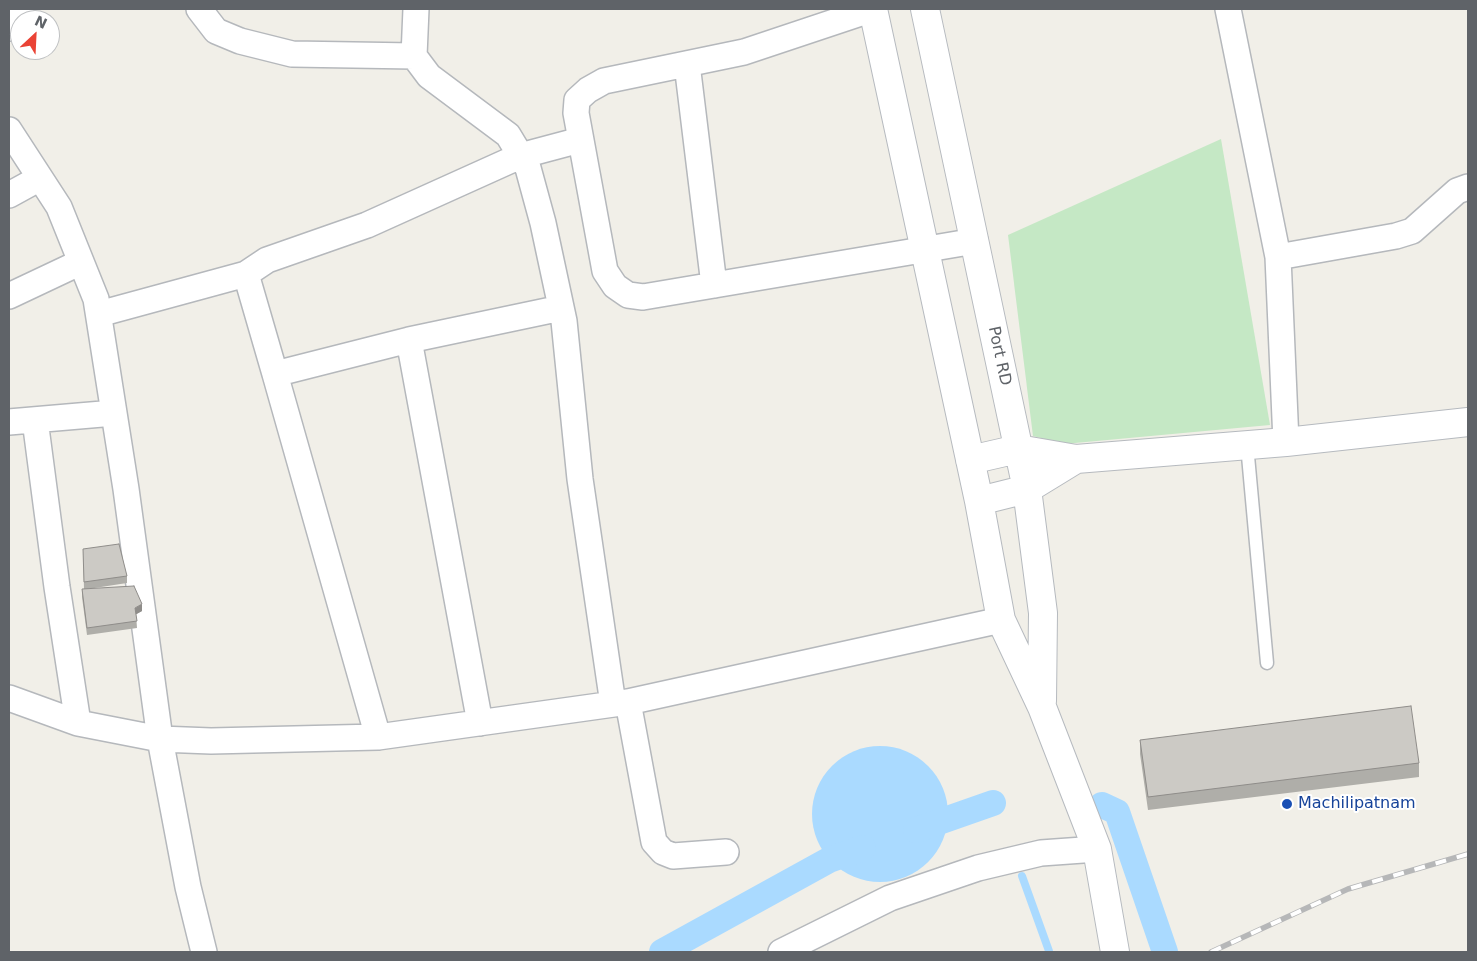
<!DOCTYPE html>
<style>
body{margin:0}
#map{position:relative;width:1477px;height:961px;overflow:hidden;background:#f1efe8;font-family:"DejaVu Sans",sans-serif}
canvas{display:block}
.frame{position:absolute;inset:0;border:10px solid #5f6368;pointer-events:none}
.north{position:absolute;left:10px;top:10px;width:50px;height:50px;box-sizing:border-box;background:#fff;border:1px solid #bfc1c3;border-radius:50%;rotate:25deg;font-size:14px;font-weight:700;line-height:20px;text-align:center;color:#5f6368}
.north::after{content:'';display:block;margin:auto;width:18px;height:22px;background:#ea4335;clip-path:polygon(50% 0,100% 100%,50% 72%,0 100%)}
</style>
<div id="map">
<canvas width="1477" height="961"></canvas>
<div class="frame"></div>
<div class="north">N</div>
</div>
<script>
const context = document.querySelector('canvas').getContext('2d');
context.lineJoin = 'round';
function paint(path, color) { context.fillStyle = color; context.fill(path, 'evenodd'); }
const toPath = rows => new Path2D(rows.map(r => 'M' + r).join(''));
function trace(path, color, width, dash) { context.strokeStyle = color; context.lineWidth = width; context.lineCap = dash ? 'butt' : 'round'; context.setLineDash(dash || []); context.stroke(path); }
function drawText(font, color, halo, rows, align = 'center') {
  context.font = font + ' "DejaVu Sans",sans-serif'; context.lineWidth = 4; context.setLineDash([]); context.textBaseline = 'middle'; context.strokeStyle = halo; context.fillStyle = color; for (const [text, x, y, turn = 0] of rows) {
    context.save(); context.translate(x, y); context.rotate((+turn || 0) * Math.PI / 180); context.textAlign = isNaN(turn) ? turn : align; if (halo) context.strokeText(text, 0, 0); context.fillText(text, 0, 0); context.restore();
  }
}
paint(toPath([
 [1221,139,1270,425,1064,444,1033,436,1008,235]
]), '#c5e8c5');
paint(toPath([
 '812 814a68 68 0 1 1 136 0a68 68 0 1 1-136 0Z'
]), '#aadaff');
trace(toPath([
 [1022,876,1049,951]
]), '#aadaff', 8);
trace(toPath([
 [1102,805,1117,812,1165,952],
 [916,830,993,803],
 [662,952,829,860,863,848]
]), '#aadaff', 26);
const service = toPath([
 [1247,445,1267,663]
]);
const minor = toPath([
 [199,9,216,31,240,41,292,54,414,56],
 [416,9,414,56,429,76,508,135,528,168,543,223,564,321,580,479,613,704],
 [873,9,744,52,604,81,588,90,577,100,576,113,605,271,615,286,628,295,643,297,975,241],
 [1228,9,1278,257,1286,442],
 [9,28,21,9],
 [687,64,714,285],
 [9,130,59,207,96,299,126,489,160,739,188,887,204,952],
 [9,195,40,178],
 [1278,257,1396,236,1412,231,1457,191,1468,187],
 [246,274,275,374],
 [9,296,81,262],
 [99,314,246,274,267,260,367,225,520,156,580,140],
 [409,340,561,308],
 [35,420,57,587,78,723],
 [9,422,114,413],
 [9,698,78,723,160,739,211,741,378,737,628,702,1001,620],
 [628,702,654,842,663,852,673,856,726,852],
 [378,737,275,374,409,340,480,723],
 [781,952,890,898,978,868,1041,853,1097,849]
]);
const secondary = toPath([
 [873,9,979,501,1001,620,1042,707,1097,849,1115,952],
 [925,9,1027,489,1043,613,1042,701],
 [970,460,1018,449,1076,459,1286,442,1468,422],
 [979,501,1027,489,1076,459]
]);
trace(service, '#b5b8bc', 15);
trace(minor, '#b5b8bc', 28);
trace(secondary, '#b6babf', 30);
trace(service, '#fff', 12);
trace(minor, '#fff', 25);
trace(secondary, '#fff', 28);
const rail = toPath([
 [1211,952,1348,889,1468,854]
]);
trace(rail, '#b6b7b8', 5.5);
trace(rail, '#fff', 4, [11]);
paint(toPath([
 [83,549,127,576,127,583,88,589,142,611,136,614,137,628,87,635,82,597,82,589,84,589],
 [1140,740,1419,763,1419,777,1148,810,1140,754]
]), '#afaea9');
paint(toPath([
 [142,604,142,611,135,615,135,608]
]), '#8f8d8a');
const building = toPath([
 [119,544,127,576,84,582,83,549,119,544],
 [134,586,142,604,135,608,137,621,87,628,82,589,134,586],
 [1411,706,1419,763,1148,797,1140,740,1411,706]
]);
paint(building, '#cccac5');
trace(building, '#8f8d8a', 1);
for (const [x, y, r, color] of [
 [1287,804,6,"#1a4fb4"]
]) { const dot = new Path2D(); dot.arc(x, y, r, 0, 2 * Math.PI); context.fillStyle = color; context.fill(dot); trace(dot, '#fff', 2); }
drawText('16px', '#5f6368', '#fff', [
 ["Port RD",999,356,78]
]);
drawText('16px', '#164399', '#fff', [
 ["Machilipatnam",1298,804]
], 'left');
</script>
